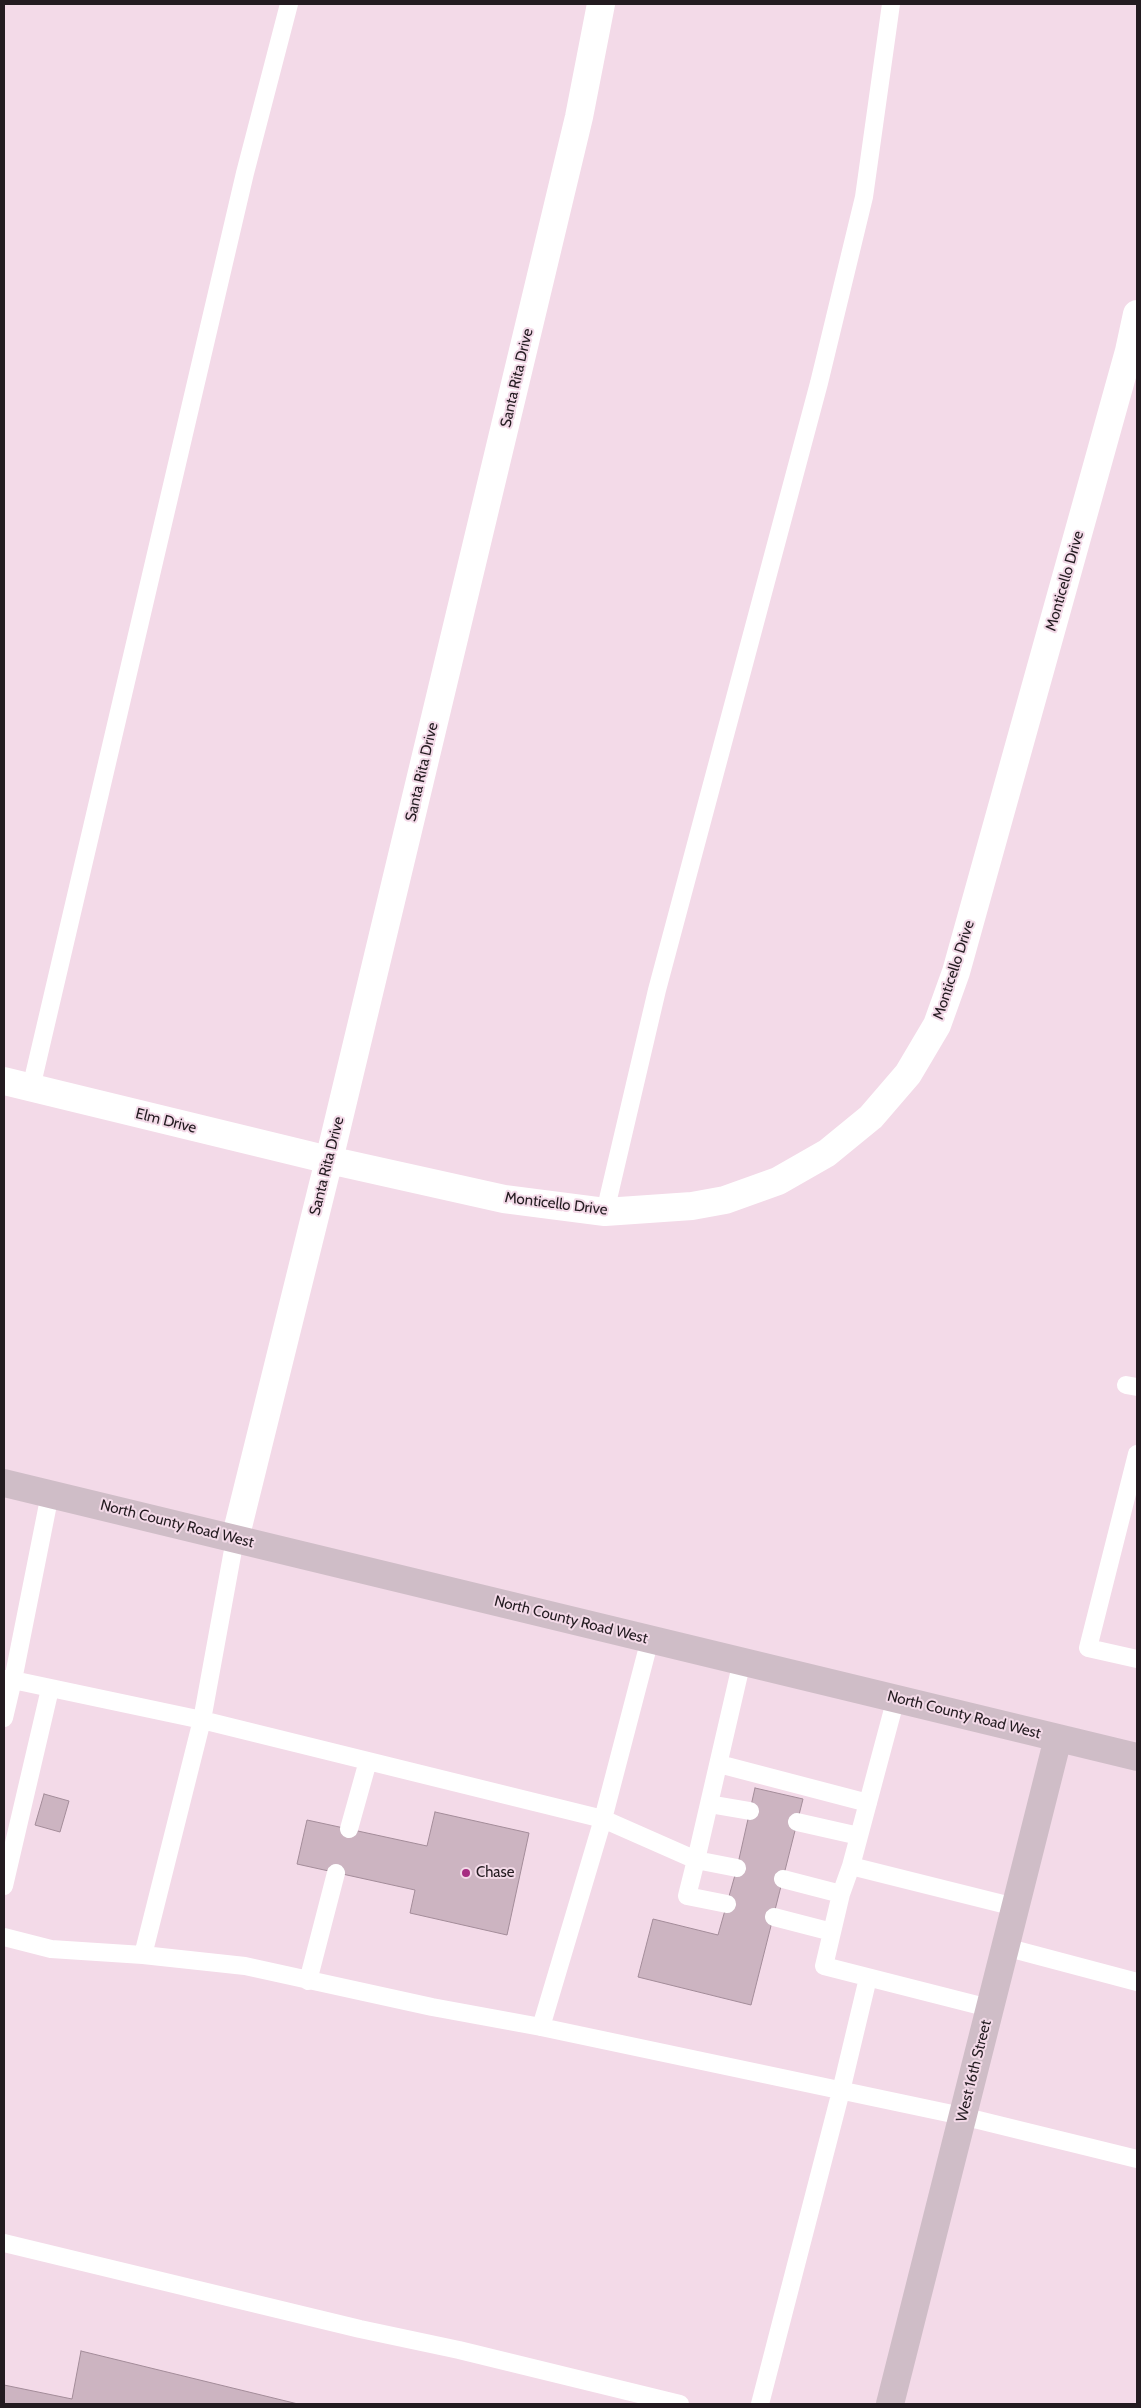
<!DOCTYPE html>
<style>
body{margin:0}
#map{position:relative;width:1141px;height:2408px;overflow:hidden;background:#f3dae8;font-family:Cabin,sans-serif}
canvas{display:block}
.frame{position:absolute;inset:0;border:5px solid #231b20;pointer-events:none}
</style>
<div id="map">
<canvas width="1141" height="2408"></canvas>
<div class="frame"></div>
</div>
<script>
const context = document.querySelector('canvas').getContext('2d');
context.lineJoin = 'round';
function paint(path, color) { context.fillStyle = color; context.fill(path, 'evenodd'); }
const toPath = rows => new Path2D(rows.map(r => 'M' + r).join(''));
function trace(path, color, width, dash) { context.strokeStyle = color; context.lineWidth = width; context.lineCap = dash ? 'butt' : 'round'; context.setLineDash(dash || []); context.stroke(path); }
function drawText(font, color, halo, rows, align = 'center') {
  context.font = font + ' Cabin,sans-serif'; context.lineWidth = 4; context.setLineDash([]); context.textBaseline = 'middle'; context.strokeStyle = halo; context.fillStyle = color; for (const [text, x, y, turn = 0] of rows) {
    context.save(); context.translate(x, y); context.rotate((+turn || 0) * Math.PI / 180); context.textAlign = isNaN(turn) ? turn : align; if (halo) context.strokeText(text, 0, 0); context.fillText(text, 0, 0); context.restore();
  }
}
const building = toPath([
 [755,1788,803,1799,751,2005,638,1977,653,1919,718,1935,737,1868,755,1788],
 [44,1794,69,1801,60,1832,35,1825,44,1794],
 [435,1812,529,1833,507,1935,410,1913,415,1890,297,1864,307,1820,427,1846,435,1812],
 [81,2351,298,2404,4,2404,4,2385,72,2399,81,2351]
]);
paint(building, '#ccb4c1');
trace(building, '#a38c99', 1);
trace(toPath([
 [31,1088,245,173,289,4],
 [605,1212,657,990,819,383,864,197,891,4],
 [1126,1385,1137,1387],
 [1137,1454,1088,1648,1137,1659],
 [4,1679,13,1680,50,1494],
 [4,1718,13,1680,202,1720,603,1819,696,1860,687,1896,727,1904],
 [719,1764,868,1803],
 [709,1804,750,1811],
 [797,1822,859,1836],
 [349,1829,368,1761],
 [851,1866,896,1698],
 [737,1868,696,1860,742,1661],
 [783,1879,841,1894,824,1966,989,2008],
 [4,1886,50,1689],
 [841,1894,851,1866,1015,1907],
 [774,1917,832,1932],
 [4,1937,51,1949,143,1955,245,1966,432,2007,541,2027,962,2116,1137,2159],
 [1005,1947,1137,1982],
 [143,1955,202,1720,235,1539],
 [308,1981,336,1873],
 [541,2027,603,1819,650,1639],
 [4,2243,360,2329,459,2350,680,2404],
 [760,2404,841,2091,868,1978]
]), '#fff', 18);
trace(toPath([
 [4,1081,329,1160,504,1199,605,1212,692,1206,725,1200,778,1181,827,1153,871,1117,908,1074,937,1025,956,972,1129,351,1137,314],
 [235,1539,329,1160,579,117,601,4]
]), '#fff', 28);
trace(toPath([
 [4,1483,1137,1757],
 [890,2404,1058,1738]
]), '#cfbdc7', 28);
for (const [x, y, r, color] of [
 [466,1873,5,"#a62c81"]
]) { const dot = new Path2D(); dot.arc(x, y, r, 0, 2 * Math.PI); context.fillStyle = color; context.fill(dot); trace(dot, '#f3dae8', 2); }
drawText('15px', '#231b20', '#f3dae8', [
 ["Santa Rita Drive",517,378,-77],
 ["Monticello Drive",1065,581,-74],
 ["Santa Rita Drive",422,772,-77],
 ["Monticello Drive",954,970,-72],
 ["Elm Drive",166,1121,14],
 ["Santa Rita Drive",327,1166,-76],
 ["Monticello Drive",556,1204,7],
 ["North County Road West",177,1524,14],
 ["North County Road West",571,1620,14],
 ["North County Road West",964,1715,14],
 ["West 16th Street",974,2071,-76]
]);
drawText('15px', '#231b20', '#f3dae8', [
 ["Chase",476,1873]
], 'left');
</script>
